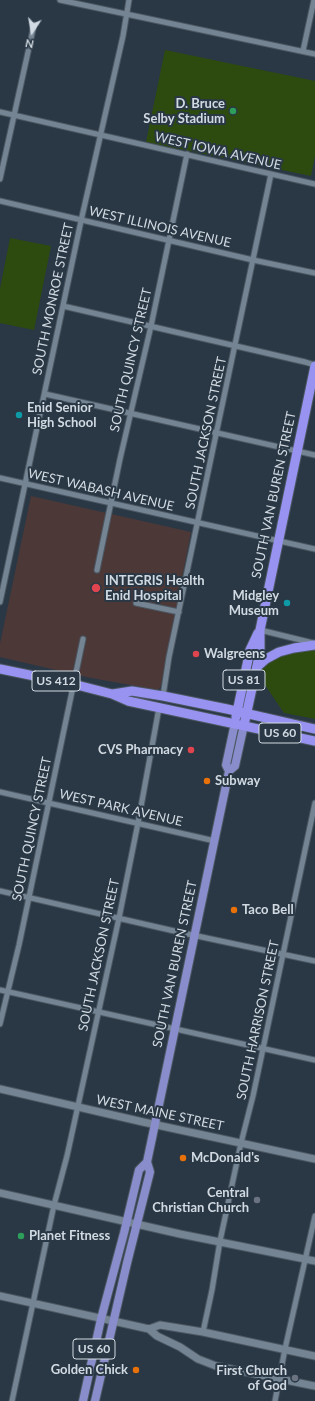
<!DOCTYPE html>
<style>
body{margin:0}
#map{position:relative;width:315px;height:1401px;overflow:hidden;background:#2a3845;font-family:Lato,sans-serif}
canvas{display:block}
.north{position:absolute;left:12px;top:12px;width:40px;height:40px;-webkit-text-stroke:3px #2a3845;paint-order:stroke;rotate:192deg;font-size:11px;font-weight:700;line-height:16px;text-align:center;color:#d1dae2}
.north::after{content:'';display:block;margin:auto;width:14px;height:18px;background:#d1dae2;clip-path:polygon(50% 0,100% 100%,50% 72%,0 100%)}
</style>
<div id="map">
<canvas width="315" height="1401"></canvas>
<div class="north">N</div>
</div>
<script>
const context = document.querySelector('canvas').getContext('2d');
context.lineJoin = 'round';
function paint(path, color) { context.fillStyle = color; context.fill(path, 'evenodd'); }
const toPath = rows => new Path2D(rows.map(r => 'M' + r).join(''));
function trace(path, color, width, dash) { context.strokeStyle = color; context.lineWidth = width; context.lineCap = dash ? 'butt' : 'round'; context.setLineDash(dash || []); context.stroke(path); }
function drawText(font, color, halo, rows, align = 'center') {
  context.font = font + ' Lato,sans-serif'; context.lineWidth = 4; context.setLineDash([]); context.textBaseline = 'middle'; context.strokeStyle = halo; context.fillStyle = color; for (const [text, x, y, turn = 0] of rows) {
    context.save(); context.translate(x, y); context.rotate((+turn || 0) * Math.PI / 180); context.textAlign = isNaN(turn) ? turn : align; if (halo) context.strokeText(text, 0, 0); context.fillText(text, 0, 0); context.restore();
  }
}
paint(toPath([
 [31,496,191,532,161,686,158,690,86,677,0,657,0,644]
]), '#4d3838');
paint(toPath([
 [165,50,315,81,315,156,311,176,146,142],
 [10,238,51,246,34,330,0,323,0,289],
 [315,649,315,719,284,713,263,682,258,682,262,666,284,654]
]), '#2d4b0e');
const street = toPath([
 [60,0,315,54],
 [303,51,314,0],
 [0,112,315,184],
 [0,179,34,25],
 [0,201,253,260,315,273],
 [63,306,305,362,315,365],
 [45,394,315,455],
 [0,478,315,549],
 [97,570,120,459,151,326,187,154],
 [0,602,81,221,123,36,129,0],
 [136,603,179,612],
 [260,630,313,643],
 [163,696,169,657,271,174],
 [0,792,215,841],
 [0,891,183,933,315,961],
 [0,990,315,1060],
 [0,1024,19,945,83,639],
 [203,1332,212,1290,220,1241,241,1143,253,1096,315,803],
 [12,1401,54,1205,67,1156,119,918,138,823,159,708],
 [275,1401,285,1349,315,1216]
]);
const secondary = toPath([
 [0,1089,143,1122,315,1159],
 [0,1193,180,1234,315,1261],
 [0,1296,149,1329,160,1325,203,1332,315,1356],
 [149,1329,157,1336,180,1347,198,1359,216,1366,315,1386]
]);
const primary = toPath([
 [229,771,226,765,235,723],
 [83,1401,101,1319,124,1233,139,1170,147,1162],
 [95,1401,127,1263,150,1172,147,1162,151,1143,229,771,235,766,244,725]
]);
const highway = toPath([
 [257,667,266,659,279,652,294,648,315,645],
 [0,669,73,684,112,694,128,701,315,741],
 [113,694,132,691,163,696,227,709,315,729],
 [236,717,250,650,258,633],
 [244,725,260,652,260,630,315,366]
]);
trace(street, '#4b5762', 7);
trace(secondary, '#4b5762', 9);
trace(primary, '#4b5762', 10);
trace(highway, '#4b5762', 11);
trace(street, '#748493', 5);
trace(secondary, '#748493', 7);
trace(primary, '#8a8dcb', 8);
trace(highway, '#9893f1', 9);
for (const [x, y, r, color] of [
 [233,111,4,"#2e9e5b"],
 [19,415,4,"#0f9aa8"],
 [96,588,5,"#e0444e"],
 [287,603,4,"#0f9aa8"],
 [196,654,4,"#e0444e"],
 [191,750,4,"#e0444e"],
 [207,781,4,"#e8710a"],
 [234,910,4,"#e8710a"],
 [183,1158,4,"#e8710a"],
 [257,1200,4,"#6b7280"],
 [21,1236,4,"#2e9e5b"],
 [136,1370,4,"#e8710a"],
 [295,1378,4,"#6b7280"]
]) { const dot = new Path2D(); dot.arc(x, y, r, 0, 2 * Math.PI); context.fillStyle = color; context.fill(dot); trace(dot, '#2a3845', 1.5); }
for (const [x, y, w] of [
 [244,680,42],
 [56,681,48],
 [280,733,42],
 [94,1349,42]
]) { const box = new Path2D(); box.roundRect(x - w / 2, y - 10, w, 20, 3); context.fillStyle = '#2a3845'; context.fill(box); trace(box, '#d1dae2', 1); }
drawText('bold 12px', '#d1dae2', null, [
 ["US 81",244,680],
 ["US 412",56,681],
 ["US 60",280,733],
 ["US 60",94,1349]
]);
drawText('bold 13px', '#d1dae2', '#2a3845', [
 ["D. Bruce",225,104,"right"],
 ["Selby Stadium",225,119,"right"],
 ["Enid Senior",27,408],
 ["High School",27,423],
 ["INTEGRIS Health",105,581],
 ["Enid Hospital",105,596],
 ["Midgley",279,596,"right"],
 ["Museum",279,611,"right"],
 ["Walgreens",204,654],
 ["CVS Pharmacy",183,750,"right"],
 ["Subway",215,781],
 ["Taco Bell",242,910],
 ["McDonald's",191,1158],
 ["Central",249,1193,"right"],
 ["Christian Church",249,1208,"right"],
 ["Planet Fitness",29,1236],
 ["Golden Chick",128,1370,"right"],
 ["First Church",287,1371,"right"],
 ["of God",287,1386,"right"]
], 'left');
drawText('13px', '#d1dae2', '#2a3845', [
 ["WEST IOWA AVENUE",218,151,13],
 ["WEST ILLINOIS AVENUE",160,227,13],
 ["SOUTH MONROE STREET",53,299,-78],
 ["SOUTH QUINCY STREET",131,360,-77],
 ["SOUTH JACKSON STREET",206,433,-78],
 ["WEST WABASH AVENUE",101,490,13],
 ["SOUTH VAN BUREN STREET",274,495,-78],
 ["WEST PARK AVENUE",121,808,13],
 ["SOUTH QUINCY STREET",32,829,-78],
 ["SOUTH JACKSON STREET",99,955,-78],
 ["SOUTH VAN BUREN STREET",175,964,-78],
 ["SOUTH HARRISON STREET",258,1020,-78],
 ["WEST MAINE STREET",160,1113,12]
]);
</script>
